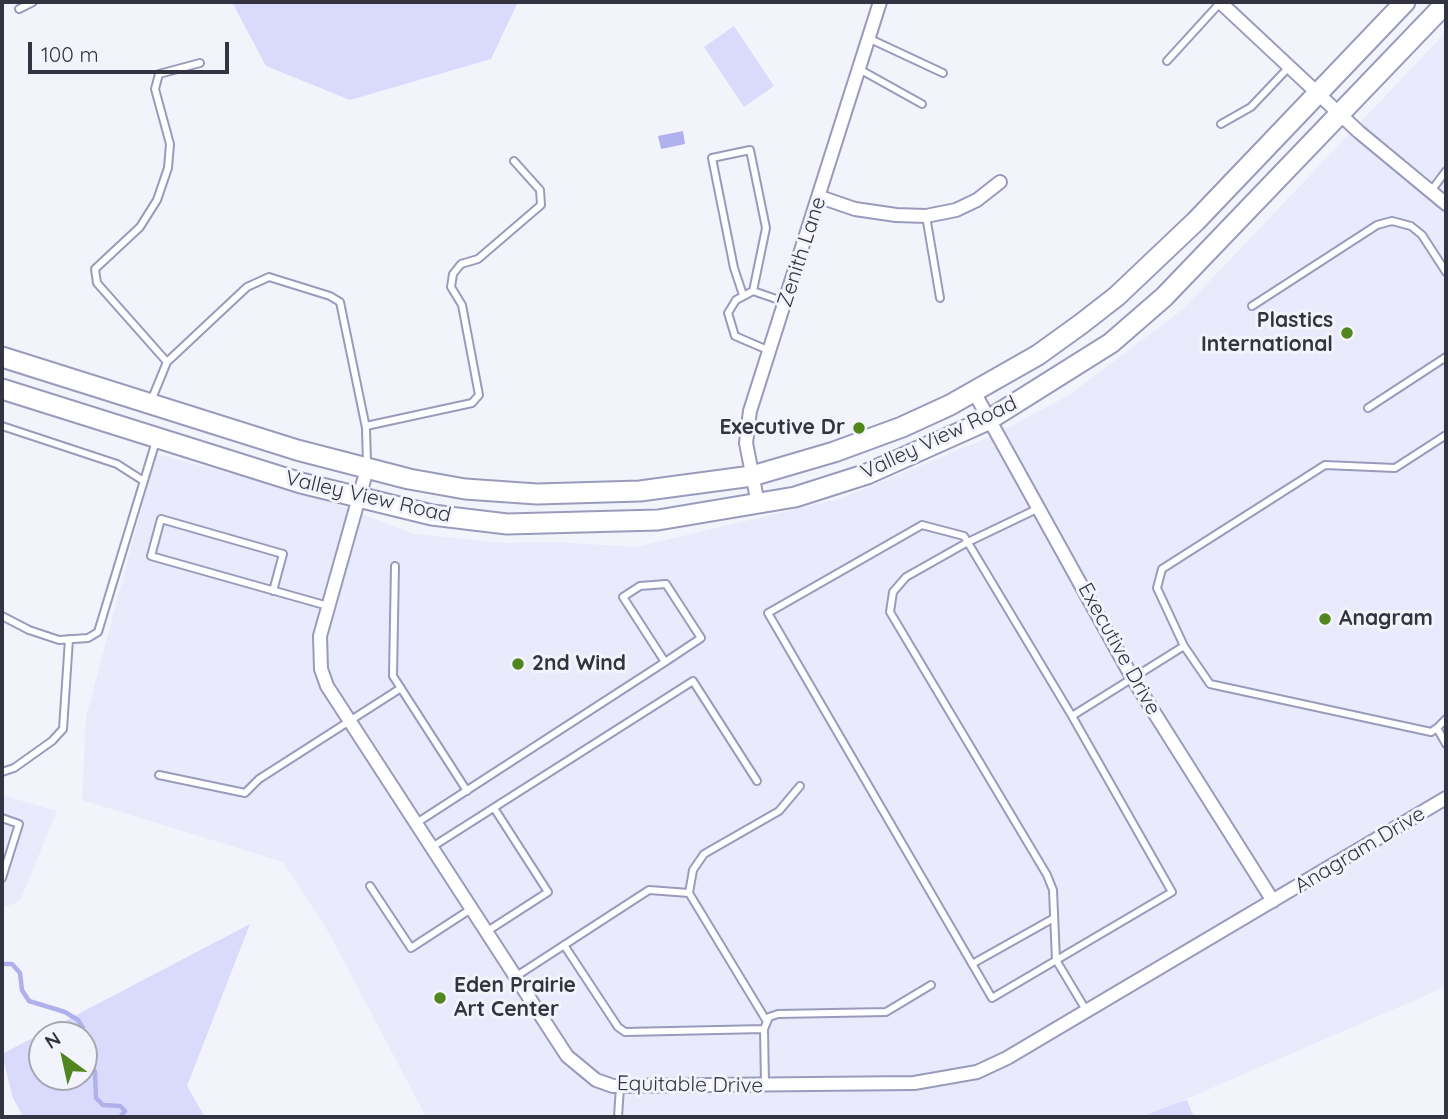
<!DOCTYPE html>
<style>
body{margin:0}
#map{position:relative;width:1448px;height:1119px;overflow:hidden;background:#f3f4fb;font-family:Quicksand,sans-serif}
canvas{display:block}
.frame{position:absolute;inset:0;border:4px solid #333341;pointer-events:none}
.north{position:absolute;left:28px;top:1021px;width:70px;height:70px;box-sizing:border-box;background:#f3f4fb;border:2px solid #a6a7b1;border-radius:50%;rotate:327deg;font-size:19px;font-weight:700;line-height:28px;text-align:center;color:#333341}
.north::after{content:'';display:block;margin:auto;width:24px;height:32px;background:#51861e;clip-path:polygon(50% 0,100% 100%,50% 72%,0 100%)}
.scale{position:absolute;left:28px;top:42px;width:201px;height:32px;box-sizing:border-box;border:4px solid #333341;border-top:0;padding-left:9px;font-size:21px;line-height:24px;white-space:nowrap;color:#333341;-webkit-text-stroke:5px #f3f4fb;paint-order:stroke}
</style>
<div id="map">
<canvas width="1448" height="1119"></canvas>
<div class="frame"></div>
<div class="north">N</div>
<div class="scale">100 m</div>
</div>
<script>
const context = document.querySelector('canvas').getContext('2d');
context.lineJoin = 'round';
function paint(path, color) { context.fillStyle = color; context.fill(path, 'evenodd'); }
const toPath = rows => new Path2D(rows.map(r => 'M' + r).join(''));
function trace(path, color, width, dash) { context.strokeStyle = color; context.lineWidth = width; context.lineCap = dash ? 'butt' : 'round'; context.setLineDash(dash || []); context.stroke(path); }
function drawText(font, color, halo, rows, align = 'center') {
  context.font = font + ' Quicksand,sans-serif'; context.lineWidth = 6; context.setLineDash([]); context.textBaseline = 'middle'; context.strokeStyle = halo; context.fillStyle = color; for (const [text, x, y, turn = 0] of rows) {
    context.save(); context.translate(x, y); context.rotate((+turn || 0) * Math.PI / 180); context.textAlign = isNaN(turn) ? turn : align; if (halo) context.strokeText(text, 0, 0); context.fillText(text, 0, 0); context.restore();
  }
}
paint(toPath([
 [1446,32,1446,985,1436,991,1145,1117,426,1117,328,931,283,862,82,800,86,717,156,454,308,493,414,534,503,543,555,542,636,547,842,498,994,435,1069,395,1183,309],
 [2,795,57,811,20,901,2,908]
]), '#e9eafc');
paint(toPath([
 [232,2,518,2,491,59,350,100,266,66],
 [734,26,774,86,744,107,704,47],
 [250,924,187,1086,205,1117,23,1117,13,1098,2,1054],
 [84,1035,84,1077,42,1077,42,1035],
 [1187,1100,1194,1117,1140,1117,1180,1102]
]), '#dadbfc');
paint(toPath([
 [683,131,685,144,661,149,658,136]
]), '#b0b1ec');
trace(toPath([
 [2,964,12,964,20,973,22,990,29,1001,65,1012,78,1020,83,1028,82,1035],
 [84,1050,95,1072,96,1098,103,1105,120,1106,125,1111,120,1117]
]), '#b0b1ec', 4.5);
const service = toPath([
 [19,9,33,2],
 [868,38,943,73],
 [1167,61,1220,3],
 [859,69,922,104],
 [1221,124,1251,107,1289,67],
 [1431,191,1446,171],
 [926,216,940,298],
 [743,295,734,268,712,158,750,150,766,228,753,291],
 [1252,306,1377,225,1392,221,1411,226,1422,235,1446,272],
 [770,351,735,336,728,313,736,300,753,291,785,302],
 [167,362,97,283,95,269,140,227,157,200,168,168,170,144,155,89,159,74,200,63],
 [151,401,167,362,247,287,269,277,330,296,340,302,366,428,367,464],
 [1368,408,1446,357],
 [2,426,117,464,142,480],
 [366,426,472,403,479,395,462,305,451,287,453,274,461,264,478,259,541,205,540,190,514,161],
 [1446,435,1395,468,1325,465,1162,569,1157,588,1184,646,1210,684,1431,732,1437,728,1446,744],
 [1039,508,968,542,906,577,893,592,890,612,1047,875,1053,890,1056,960,1086,1010],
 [922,525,964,536,1072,716,1172,892,992,998,768,613,922,525],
 [395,566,393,676,467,791],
 [273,591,283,554,161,519,151,556,328,606],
 [2,616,29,630,59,640,88,638,98,632,156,441],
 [1072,716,1184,646],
 [1437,728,1446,719],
 [2,772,14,768,52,741,63,729,69,639],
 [159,775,245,793,259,779,401,688],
 [2,818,19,824,2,878],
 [415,824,665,662,701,638,666,584,640,586,623,597,665,662],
 [432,847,693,681,757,781],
 [370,886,411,948,471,909],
 [689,893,766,1020],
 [486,932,548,892,494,808],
 [564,945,618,1027,625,1032,764,1029],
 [972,964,1054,918],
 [515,977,649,890,689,893,693,870,704,854,779,811,800,786],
 [765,1084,764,1029,769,1017,778,1014,886,1012,931,985],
 [618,1117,620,1087]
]);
const minor = toPath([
 [1220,2,1359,132,1446,204],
 [820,197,855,209,896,215,926,216,956,210,977,200,1000,182],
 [974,392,1133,679,1273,901],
 [367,469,320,636,321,669,327,686,567,1056,596,1080,613,1086,914,1083,977,1072,1007,1058,1446,798],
 [758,504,746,443,750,411,880,2]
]);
const secondary = toPath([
 [2,357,297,450,409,479,465,489,537,494,640,491,752,476,834,452,902,427,950,405,1038,355,1081,324,1117,296,1196,221,1405,2],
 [2,389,301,483,432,515,507,524,658,520,795,497,867,474,990,419,1111,343,1164,297,1446,3]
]);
trace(service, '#9a9bbc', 10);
trace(minor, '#9a9bbc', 16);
trace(secondary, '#9a9bbc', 23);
trace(service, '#fff', 6);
trace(minor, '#fff', 12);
trace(secondary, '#fff', 19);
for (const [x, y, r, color] of [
 [1347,333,7,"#51861e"],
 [859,428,7,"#51861e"],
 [1325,619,7,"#51861e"],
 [518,664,7,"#51861e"],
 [440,998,7,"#51861e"]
]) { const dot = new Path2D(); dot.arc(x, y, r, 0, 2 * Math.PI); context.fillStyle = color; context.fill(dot); trace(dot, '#f3f4fb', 2.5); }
drawText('21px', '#333341', '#f3f4fb', [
 ["Zenith Lane",802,252,-72],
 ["Valley View Road",939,438,-25],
 ["Valley View Road",368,497,13],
 ["Executive Drive",1119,649,61],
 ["Anagram Drive",1360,850,-31],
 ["Equitable Drive",690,1085,1]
]);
drawText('bold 21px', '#333341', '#f3f4fb', [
 ["Plastics",1333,321,"right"],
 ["International",1333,345,"right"],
 ["Executive Dr",845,428,"right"],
 ["Anagram",1339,619],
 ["2nd Wind",532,664],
 ["Eden Prairie",454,986],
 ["Art Center",454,1010]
], 'left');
</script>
